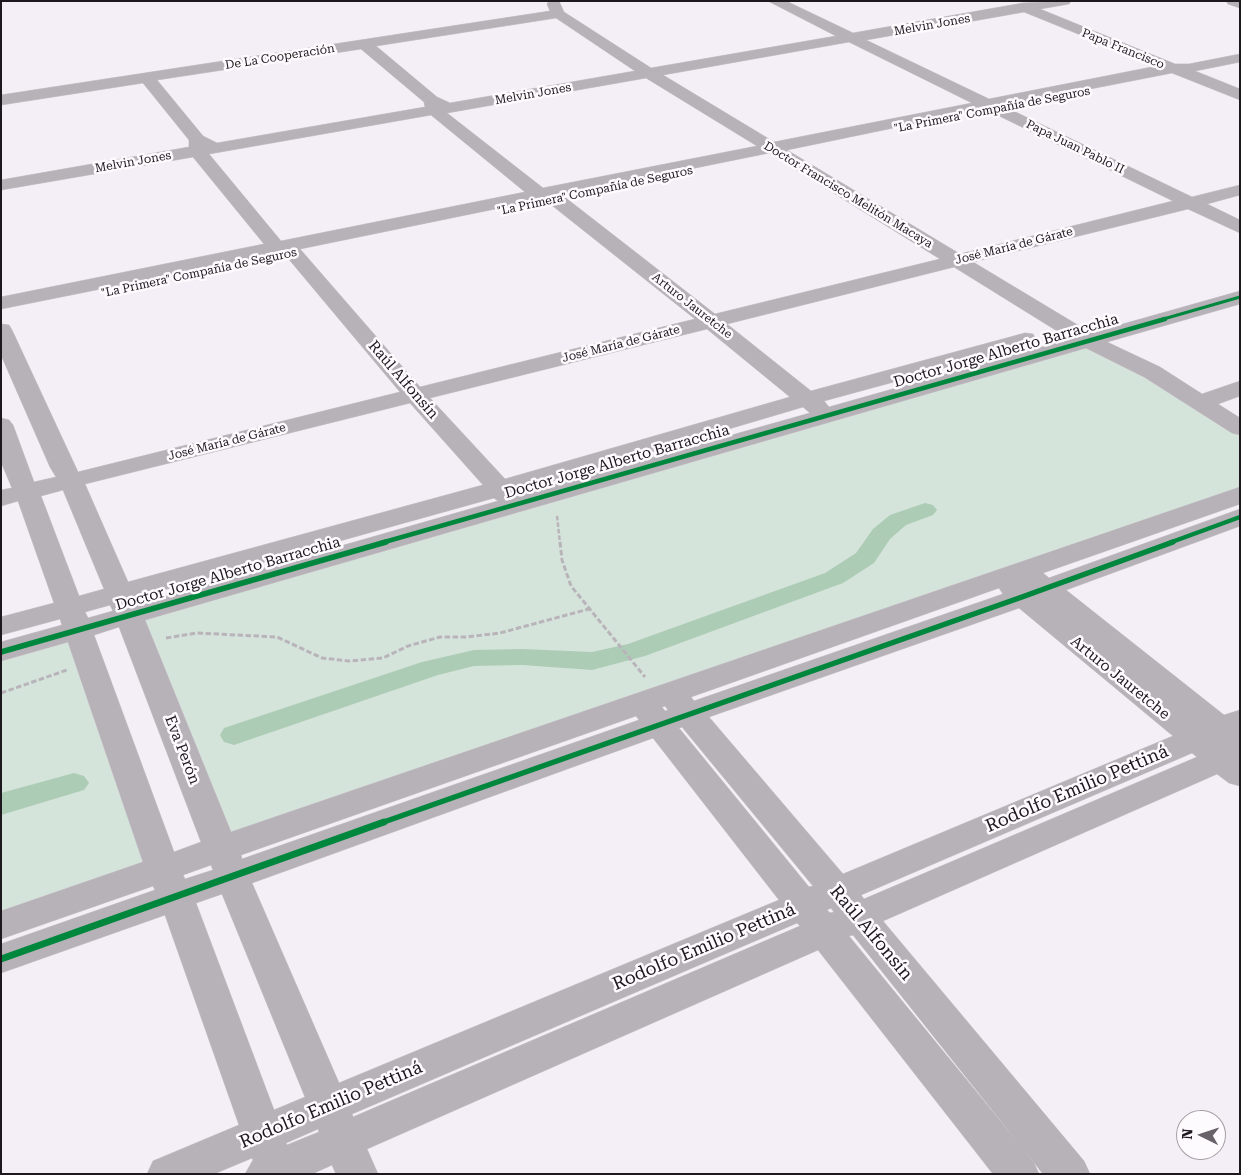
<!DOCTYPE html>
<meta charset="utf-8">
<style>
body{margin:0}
#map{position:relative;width:1241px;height:1175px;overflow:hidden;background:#f4eef6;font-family:"Roboto Serif",serif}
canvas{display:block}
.frame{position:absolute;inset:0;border:2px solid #1d181e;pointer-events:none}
.north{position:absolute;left:1176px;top:1110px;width:50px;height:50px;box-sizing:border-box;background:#fefbfe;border:1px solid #a4a0a4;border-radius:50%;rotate:274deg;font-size:14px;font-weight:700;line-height:20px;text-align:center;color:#1d181e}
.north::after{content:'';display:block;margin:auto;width:18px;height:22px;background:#68636a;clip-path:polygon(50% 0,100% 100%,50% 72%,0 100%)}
</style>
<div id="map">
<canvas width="1241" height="1175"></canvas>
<div class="frame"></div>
<div class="north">N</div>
</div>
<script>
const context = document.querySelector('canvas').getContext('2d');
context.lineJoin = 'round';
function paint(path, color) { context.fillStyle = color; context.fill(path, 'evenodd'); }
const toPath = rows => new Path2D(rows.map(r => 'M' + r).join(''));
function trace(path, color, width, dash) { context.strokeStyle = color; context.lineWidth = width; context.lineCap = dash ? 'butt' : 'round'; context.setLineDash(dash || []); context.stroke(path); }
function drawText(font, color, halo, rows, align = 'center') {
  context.font = font + ' "Roboto Serif",serif'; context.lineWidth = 5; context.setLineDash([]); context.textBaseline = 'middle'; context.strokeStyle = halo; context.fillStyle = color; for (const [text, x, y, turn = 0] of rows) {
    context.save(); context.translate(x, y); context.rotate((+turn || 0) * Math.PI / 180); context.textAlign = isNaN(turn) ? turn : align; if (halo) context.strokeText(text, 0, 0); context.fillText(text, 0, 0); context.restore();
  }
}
paint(toPath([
 [1089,344,1240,436,1240,490,227,840,137,617],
 [73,636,152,866,1,918,1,656]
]), '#d5e4da');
paint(toPath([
 [925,503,933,505,937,510,933,515,906,525,890,539,874,563,843,583,645,656,592,670,522,665,474,666,438,675,234,745,224,742,220,735,224,728,422,662,474,650,522,649,592,652,628,644,825,573,856,553,873,529,890,515,925,503],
 [74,773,84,776,89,783,84,790,1,815,1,793,74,773]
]), '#adccb6');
const minor = toPath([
 [549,1,559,1,564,12,651,68,836,36,768,1,786,1,853,33,1023,3,1071,1,1069,4,1040,9,1175,64,1189,64,1240,54,1240,62,1195,71,1240,89,1240,100,1172,73,1003,106,1192,197,1240,185,1240,195,1207,204,1240,220,1240,233,1188,209,973,262,1091,333,1240,291,1240,304,1107,342,1160,367,1202,394,1240,381,1240,396,1218,404,1240,418,1240,435,1232,433,1144,377,1086,348,145,620,231,832,1240,487,1240,504,1043,573,1049,578,1240,509,1240,526,1066,590,1224,715,1240,710,1240,786,1229,783,1217,774,883,921,1084,1161,1090,1174,1043,1174,853,935,849,936,1033,1161,1039,1174,993,1174,818,950,367,1149,378,1174,336,1174,332,1165,312,1174,245,1174,253,1160,252,1158,214,1174,147,1174,153,1161,239,1125,165,915,1,973,1,944,155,890,153,886,1,939,1,911,143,862,68,642,1,661,1,642,62,625,60,619,1,635,1,617,54,603,18,501,1,506,1,490,12,488,1,462,1,418,9,420,13,425,34,482,56,477,50,467,1,355,1,324,9,325,12,330,78,472,400,392,287,257,275,254,1,309,1,297,264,244,193,157,1,190,1,180,189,147,189,140,143,83,1,105,1,95,550,11,547,4,549,1],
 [1024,12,1157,66,989,99,866,40,1024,12],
 [556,18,635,71,450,103,437,97,376,46,556,18],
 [849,42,972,103,774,142,663,75,849,42],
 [361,49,424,102,425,107,217,143,203,136,157,80,361,49],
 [646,78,757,146,543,188,447,113,646,78],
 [985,109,1173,201,960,254,787,150,985,109],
 [431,115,525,192,281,241,209,154,431,115],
 [769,153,940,259,715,314,562,195,769,153],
 [539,200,549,203,695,319,420,387,300,249,539,200],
 [954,267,1070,339,829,407,824,401,1033,344,1036,339,1033,334,1025,333,811,391,727,324,954,267],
 [707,329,790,397,505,479,430,398,707,329],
 [410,403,483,485,128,582,85,484,410,403],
 [803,407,810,413,519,495,516,492,803,407],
 [63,490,104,589,79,596,41,496,63,490],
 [494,498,498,501,138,604,135,598,494,498],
 [999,588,1003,594,694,701,691,697,999,588],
 [110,605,113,611,88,618,85,612,110,605],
 [1019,608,1173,736,843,874,709,717,1019,608],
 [119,627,201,842,174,852,94,635,119,627],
 [665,706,668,710,665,711,662,707,665,706],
 [636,716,639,720,242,859,241,855,636,716],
 [682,727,813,886,809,887,679,728,682,727],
 [653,738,779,900,339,1083,252,883,653,738],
 [1192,753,1197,757,864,899,861,895,1192,753],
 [211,865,213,870,185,879,183,875,211,865],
 [222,894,305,1097,274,1110,196,903,222,894],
 [831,908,834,912,830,913,827,910,831,908],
 [797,923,800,926,353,1117,352,1114,797,923],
 [318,1129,319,1132,287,1145,286,1143,318,1129],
 [1226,1,1240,1,1240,8,1228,4,1226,1]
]);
trace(minor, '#ccc8ce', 1);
trace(toPath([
 [557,516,560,543]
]), '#b8b4ba', 2.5, [4.5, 2]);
trace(toPath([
 [560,542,562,560,571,586,645,677],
 [166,638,197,633,277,637,322,658,349,661,383,658,408,646,440,637,466,637,500,633,589,609],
 [1,693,67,670]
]), '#b8b4ba', 3, [5.5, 2.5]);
paint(minor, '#b7b1b8');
trace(toPath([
 [1160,320,1240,297]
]), '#00873e', 3);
trace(toPath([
 [381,543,1165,319],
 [1169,543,1240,517]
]), '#00873e', 4.5);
trace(toPath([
 [1,652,386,542],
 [381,823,1022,597,1173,542]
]), '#00873e', 5.5);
trace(toPath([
 [1,959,384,822]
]), '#00873e', 7);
drawText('12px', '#1d181e', '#fefbfe', [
 ["Melvin Jones",932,25,-10],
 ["Papa Francisco",1123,49,22],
 ["De La Cooperación",280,57,-9],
 ["Melvin Jones",533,94,-10],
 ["\"La Primera\" Compañía de Seguros",992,110,-11],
 ["Papa Juan Pablo II",1075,147,26],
 ["Melvin Jones",133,162,-10],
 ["\"La Primera\" Compañía de Seguros",595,191,-12],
 ["Doctor Francisco Melitón Macaya",848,195,31],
 ["José María de Gárate",1014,246,-14],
 ["\"La Primera\" Compañía de Seguros",199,273,-12],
 ["Arturo Jauretche",692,306,38],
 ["José María de Gárate",621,344,-14],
 ["José María de Gárate",227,442,-14]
]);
drawText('15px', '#1d181e', '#fefbfe', [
 ["Doctor Jorge Alberto Barracchia",1006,351,-16],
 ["Raúl Alfonsín",403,380,49],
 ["Doctor Jorge Alberto Barracchia",617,462,-16],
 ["Doctor Jorge Alberto Barracchia",228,574,-16],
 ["Arturo Jauretche",1120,678,39],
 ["Eva Perón",182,750,69]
]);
drawText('18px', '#1d181e', '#fefbfe', [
 ["Rodolfo Emilio Pettiná",1077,789,-23],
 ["Raúl Alfonsín",871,933,50],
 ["Rodolfo Emilio Pettiná",704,947,-23],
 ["Rodolfo Emilio Pettiná",331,1105,-23]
]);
</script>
